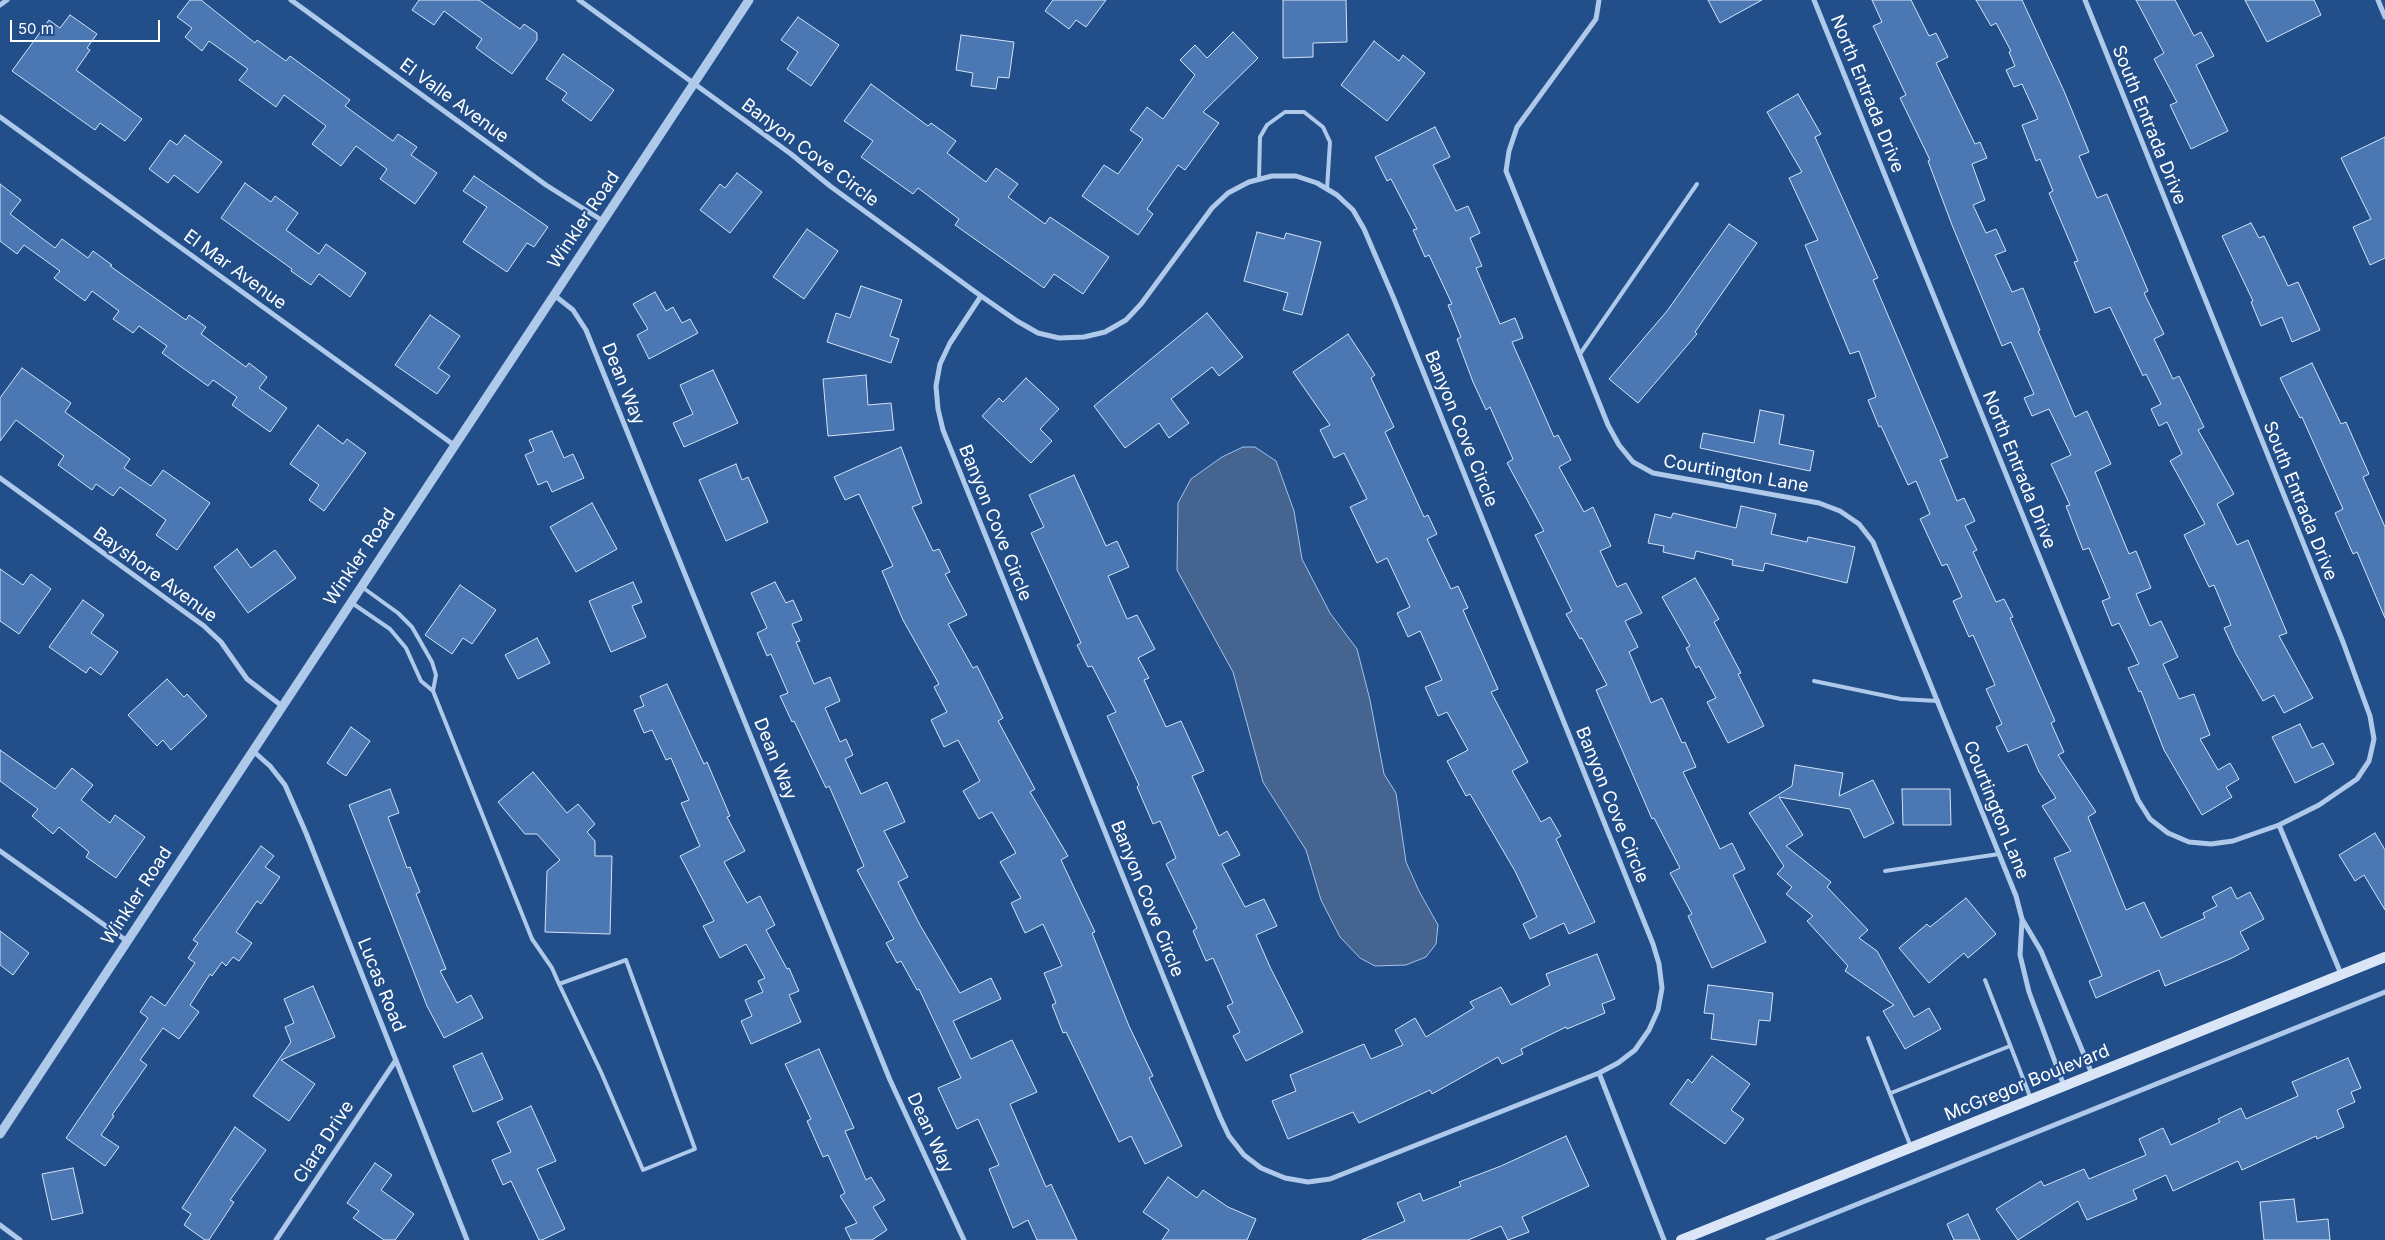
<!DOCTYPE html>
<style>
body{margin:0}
#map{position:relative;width:2385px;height:1240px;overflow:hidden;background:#224e8a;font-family:Inter,sans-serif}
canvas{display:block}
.scale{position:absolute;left:10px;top:20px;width:150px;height:22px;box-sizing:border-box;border:2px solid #fff;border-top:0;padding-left:6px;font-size:15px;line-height:18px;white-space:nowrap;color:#fff;-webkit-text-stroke:4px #224e8a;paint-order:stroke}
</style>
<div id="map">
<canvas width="2385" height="1240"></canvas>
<div class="scale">50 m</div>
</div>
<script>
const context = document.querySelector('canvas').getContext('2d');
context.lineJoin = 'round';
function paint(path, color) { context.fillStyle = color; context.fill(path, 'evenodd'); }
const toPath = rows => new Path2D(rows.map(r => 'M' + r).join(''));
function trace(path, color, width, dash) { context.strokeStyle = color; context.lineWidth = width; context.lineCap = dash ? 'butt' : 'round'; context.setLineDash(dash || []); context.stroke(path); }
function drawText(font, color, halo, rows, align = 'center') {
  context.font = font + ' Inter,sans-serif'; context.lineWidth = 4; context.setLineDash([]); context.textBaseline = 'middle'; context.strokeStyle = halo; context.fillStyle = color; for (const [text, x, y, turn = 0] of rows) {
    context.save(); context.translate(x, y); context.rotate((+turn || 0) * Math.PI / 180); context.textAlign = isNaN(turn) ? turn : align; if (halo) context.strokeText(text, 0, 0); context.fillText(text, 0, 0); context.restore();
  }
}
const water = toPath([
 [1243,447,1255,447,1276,461,1294,511,1302,559,1330,613,1357,649,1370,700,1384,774,1396,793,1406,862,1419,891,1438,925,1436,944,1426,957,1406,965,1375,966,1360,958,1340,937,1321,900,1306,850,1263,782,1233,672,1177,570,1178,503,1191,479,1222,457,1243,447]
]);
paint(water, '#456490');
trace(water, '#a3c3ec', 1);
const building = toPath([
 [190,0,201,0,255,43,257,40,286,61,290,56,350,100,345,106,393,141,398,134,417,147,411,155,437,173,415,204,380,179,387,169,356,146,341,166,312,144,326,126,284,95,276,107,239,80,248,69,209,41,202,51,185,37,192,28,177,17,190,0],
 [419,0,479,0,520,29,524,24,537,33,537,40,512,74,476,48,482,39,444,11,434,25,412,10,419,0],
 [1053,0,1106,0,1086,27,1076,20,1069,29,1045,11,1053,0],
 [1283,0,1346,0,1347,42,1313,43,1313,57,1283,58,1283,0],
 [1708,0,1762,0,1720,23,1708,0],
 [1872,0,1911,0,1929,36,1936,33,1948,57,1936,63,1975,144,1980,142,1987,158,1972,164,1985,200,1973,205,1986,233,1996,229,2006,251,1995,255,2012,292,2023,288,2040,330,2038,331,2075,417,2087,411,2111,464,2095,472,2129,554,2136,551,2151,588,2136,594,2150,626,2161,621,2178,657,2163,664,2179,699,2194,694,2210,735,2200,739,2218,770,2230,763,2239,779,2226,787,2232,797,2202,815,2164,750,2141,691,2139,692,2128,668,2139,664,2119,623,2112,626,2102,601,2110,598,2089,548,2083,550,2066,506,2070,505,2051,464,2071,455,2049,409,2032,416,2024,398,2034,394,2011,342,2002,346,1952,225,1928,161,1930,160,1900,98,1906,95,1873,26,1882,22,1872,0],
 [1976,0,2022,0,2064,91,2089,152,2079,156,2097,198,2107,194,2148,291,2144,293,2164,334,2154,339,2173,379,2179,376,2204,427,2198,430,2234,494,2217,504,2237,545,2248,540,2287,633,2279,636,2313,698,2284,713,2274,695,2263,701,2236,654,2224,628,2231,625,2214,585,2209,587,2184,535,2205,524,2170,461,2182,454,2167,422,2159,426,2151,409,2161,404,2146,374,2143,376,2110,307,2095,313,2074,262,2078,261,2049,193,2053,191,2040,159,2036,161,2022,125,2038,119,2022,84,2014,87,2006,70,2015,66,2009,52,2011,51,1996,23,1991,26,1976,0],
 [2136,0,2175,0,2194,36,2201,32,2214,56,2196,65,2228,131,2191,149,2170,105,2177,102,2154,59,2164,53,2136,0],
 [2245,0,2314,0,2321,15,2267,42,2245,0],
 [70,15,97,34,87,48,90,50,76,70,142,119,125,141,100,123,95,130,12,71,49,20,60,28,70,15],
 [798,17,839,45,811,86,787,69,798,52,781,40,798,17],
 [1233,32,1258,58,1203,112,1219,123,1185,170,1178,165,1147,209,1153,214,1138,235,1082,196,1104,165,1118,174,1143,139,1130,130,1147,107,1163,119,1195,75,1180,60,1195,45,1207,58,1233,32],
 [961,35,1014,42,1009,78,998,77,996,89,971,86,973,73,956,70,961,35],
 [1374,41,1399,61,1403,55,1425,73,1387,121,1341,85,1374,41],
 [563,54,614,90,591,121,562,100,567,93,546,79,563,54],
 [871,84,928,126,931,123,956,141,947,153,986,182,996,168,1018,184,1008,197,1045,224,1050,217,1109,257,1083,294,1054,274,1044,288,955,225,959,219,918,188,913,194,861,157,873,141,844,121,871,84],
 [1798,94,1821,134,1815,137,1878,278,1873,280,1948,457,1940,460,1957,501,1964,498,1975,521,1965,526,1977,550,1973,552,1996,602,2004,599,2013,617,2010,618,2055,721,2051,723,2064,752,2058,755,2096,812,2088,817,2126,910,2144,902,2161,938,2205,918,2203,913,2217,906,2212,897,2231,887,2237,899,2250,892,2264,919,2240,932,2249,949,2232,958,2165,986,2159,970,2096,998,2089,981,2102,976,2054,858,2071,851,2042,806,2056,798,2039,772,2027,744,2008,752,1996,727,2002,724,1986,689,1995,685,1973,635,1969,637,1953,601,1962,597,1947,564,1942,566,1920,519,1930,514,1916,481,1908,485,1881,426,1879,427,1868,400,1876,397,1859,351,1850,354,1805,245,1818,240,1789,178,1802,172,1767,112,1798,94],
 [1435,127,1450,157,1433,165,1456,211,1468,206,1480,233,1470,238,1482,266,1476,268,1500,324,1515,318,1523,338,1512,342,1554,437,1558,435,1571,460,1559,467,1584,512,1593,507,1611,546,1600,551,1617,587,1626,583,1642,613,1625,621,1638,647,1629,652,1651,703,1662,698,1682,743,1685,742,1696,767,1683,772,1720,849,1732,843,1745,869,1733,875,1766,942,1712,968,1688,916,1692,914,1670,873,1680,868,1654,818,1652,819,1596,690,1607,685,1582,638,1580,639,1566,614,1572,611,1535,535,1544,531,1507,463,1513,459,1490,407,1486,410,1473,382,1457,339,1461,337,1448,305,1452,304,1429,255,1425,257,1413,230,1417,229,1391,179,1387,181,1375,157,1435,127],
 [185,135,222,162,198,193,174,175,168,183,149,169,170,140,177,145,185,135],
 [2385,137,2385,258,2370,265,2353,227,2371,219,2341,158,2385,137],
 [737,173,762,192,730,233,700,210,720,184,725,188,737,173],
 [474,176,548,227,534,247,527,243,507,272,463,242,487,207,463,191,474,176],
 [245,183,271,202,275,196,298,213,286,230,319,254,326,244,366,273,350,297,319,274,311,285,291,271,292,269,221,218,245,183],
 [0,184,21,200,10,214,55,248,62,239,88,258,93,251,112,265,110,266,186,320,189,315,206,327,201,334,246,367,249,363,267,377,259,388,287,408,270,432,232,405,237,397,213,380,208,386,162,353,167,346,139,326,133,333,113,319,119,311,92,291,85,301,54,278,60,271,24,245,17,254,0,241,0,184],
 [2251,223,2259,238,2264,236,2288,286,2298,282,2320,330,2292,342,2282,317,2261,326,2251,302,2253,301,2222,236,2251,223],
 [1729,224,1757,243,1695,332,1697,334,1638,403,1609,379,1667,311,1729,224],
 [807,229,838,251,804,299,773,277,807,229],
 [1257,232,1284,239,1286,233,1321,242,1302,315,1283,310,1288,293,1244,281,1257,232],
 [861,286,902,300,890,336,899,339,891,363,827,342,836,313,850,318,861,286],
 [655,292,666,311,673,307,682,323,690,319,698,333,649,359,637,335,648,329,633,304,655,292],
 [1207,313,1243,357,1219,376,1212,367,1171,399,1189,423,1169,438,1159,423,1125,448,1094,406,1207,313],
 [430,315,460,336,438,368,450,376,437,394,395,365,430,315],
 [1348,334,1375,375,1371,378,1394,427,1385,432,1424,517,1428,515,1437,534,1427,539,1451,589,1458,586,1468,608,1463,610,1498,689,1491,692,1528,762,1512,771,1541,822,1550,817,1561,836,1556,839,1595,922,1569,934,1564,923,1530,939,1523,924,1537,917,1515,871,1470,794,1466,796,1447,761,1468,750,1447,712,1438,716,1425,687,1442,680,1420,631,1408,637,1397,613,1410,607,1387,558,1377,563,1350,507,1367,499,1344,453,1334,458,1320,430,1330,425,1293,372,1348,334],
 [2312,363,2341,424,2346,422,2369,474,2363,477,2385,527,2385,618,2357,552,2353,554,2335,513,2343,509,2302,417,2300,418,2280,378,2312,363],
 [22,368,71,403,65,412,130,459,124,468,151,486,163,470,210,503,177,550,156,535,166,520,120,487,113,496,96,484,92,490,58,465,64,456,16,420,0,441,0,398,22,368],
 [713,370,738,423,684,447,673,423,693,414,680,385,713,370],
 [866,375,868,405,891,403,894,430,828,436,823,379,866,375],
 [1026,378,1059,409,1040,429,1052,441,1031,463,982,416,999,398,1003,402,1026,378],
 [1760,410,1784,415,1779,444,1814,451,1810,471,1700,448,1703,433,1754,443,1760,410],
 [318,425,343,444,347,439,366,453,324,511,309,500,319,485,290,464,318,425],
 [552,431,564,458,573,454,584,478,552,492,547,481,538,485,525,455,534,451,529,440,552,431],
 [901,447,922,503,912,507,933,551,939,549,950,572,945,574,967,615,948,624,973,668,977,666,1003,718,998,721,1035,789,1030,792,1068,856,1061,860,1095,932,1092,933,1129,1026,1153,1076,1149,1078,1182,1146,1145,1164,1131,1136,1119,1142,1066,1032,1063,1033,1052,1005,1056,1003,1044,973,1062,966,1043,924,1025,933,1011,903,1021,898,1000,862,1016,853,992,812,979,819,963,791,980,781,958,740,944,747,931,720,947,712,934,687,939,684,903,620,882,571,893,566,859,494,845,500,834,477,901,447],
 [736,464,742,480,748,477,768,522,726,541,699,480,736,464],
 [1074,475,1106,546,1117,541,1129,567,1108,576,1127,619,1137,615,1155,649,1138,658,1149,678,1144,680,1166,727,1181,721,1204,771,1192,776,1219,836,1227,831,1240,855,1222,864,1245,907,1264,899,1277,926,1256,935,1270,967,1303,1032,1246,1061,1233,1036,1240,1032,1227,1006,1233,1003,1213,958,1206,961,1193,931,1197,928,1166,864,1176,858,1160,821,1153,824,1137,787,1139,785,1107,716,1116,712,1092,666,1088,667,1077,645,1081,643,1031,533,1044,527,1029,495,1074,475],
 [592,503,617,549,576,572,550,527,592,503],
 [1741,506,1776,514,1771,534,1807,542,1808,537,1855,547,1847,583,1765,563,1763,571,1732,565,1733,560,1696,551,1694,559,1663,552,1664,546,1648,543,1655,514,1671,518,1673,513,1736,528,1741,506],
 [237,549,251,568,275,550,296,578,248,613,214,567,237,549],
 [0,569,23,585,31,574,51,589,19,634,0,621,0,569],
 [1695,578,1719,619,1714,622,1741,673,1738,674,1764,726,1728,743,1707,702,1716,698,1699,666,1696,668,1686,648,1690,646,1662,597,1695,578],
 [633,582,642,602,632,606,646,637,611,652,589,601,633,582],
 [775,582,786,603,793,600,802,620,792,624,800,641,796,642,814,684,830,677,840,701,825,708,840,742,846,739,853,755,845,759,861,794,887,782,905,822,884,831,908,877,898,882,920,925,960,993,991,978,1001,999,953,1021,971,1059,1012,1040,1037,1092,1010,1104,1046,1187,1051,1184,1077,1240,1037,1240,1028,1220,1013,1228,989,1169,999,1165,978,1119,957,1129,938,1088,961,1078,919,989,917,990,901,961,897,963,886,943,894,939,857,870,864,866,829,786,826,788,794,721,792,722,780,696,788,693,771,654,767,656,757,633,767,628,751,593,775,582],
 [460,585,496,610,472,644,463,638,452,654,425,635,460,585],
 [83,600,104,615,91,633,118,652,101,675,90,667,86,673,49,647,83,600],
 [537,638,550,663,518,679,505,655,537,638],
 [167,679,184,697,187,694,207,716,171,750,163,740,157,746,128,715,167,679],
 [667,684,704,764,707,762,730,816,727,817,745,851,724,862,747,903,760,896,775,925,766,930,787,969,789,968,799,991,789,995,801,1022,751,1044,741,1021,752,1016,745,1000,763,992,758,981,765,978,746,944,720,958,703,926,714,921,680,856,700,846,681,803,689,800,671,758,666,760,652,730,644,733,634,710,644,706,640,696,667,684],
 [2300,724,2312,748,2323,743,2334,764,2295,783,2272,737,2300,724],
 [351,727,370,741,346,776,327,763,351,727],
 [0,750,55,789,72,768,93,785,81,800,110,823,115,815,145,837,116,878,86,857,89,852,59,827,53,834,32,816,38,809,0,781,0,750],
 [1795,765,1843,773,1839,796,1873,780,1894,823,1864,838,1850,809,1779,797,1803,835,1786,846,1831,882,1827,887,1868,930,1859,938,1877,951,1914,1017,1929,1008,1941,1029,1905,1049,1883,1011,1894,1005,1845,971,1848,966,1807,921,1813,916,1786,894,1792,887,1777,874,1784,866,1749,813,1792,786,1795,765],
 [533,772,567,813,578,804,595,824,587,832,595,841,595,856,612,856,610,934,545,932,547,871,560,860,537,834,525,834,498,802,533,772],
 [390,789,399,813,388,817,407,868,410,867,420,892,416,894,446,969,440,971,457,1003,471,995,483,1018,444,1038,427,1006,349,805,390,789],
 [1902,789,1950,789,1951,825,1903,825,1902,789],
 [2375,833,2385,850,2385,910,2364,875,2355,881,2339,855,2375,833],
 [261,846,274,856,265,867,280,877,261,904,257,901,236,932,252,943,239,961,233,957,226,966,222,962,212,976,210,974,190,1005,199,1012,179,1039,163,1028,140,1060,147,1065,112,1115,114,1116,101,1135,119,1147,105,1166,66,1138,148,1018,140,1012,151,996,165,1006,195,963,188,958,198,943,193,940,261,846],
 [1966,898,1996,934,1968,958,1964,953,1929,983,1899,948,1927,924,1930,927,1966,898],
 [0,931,29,953,13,975,0,965,0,931],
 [1597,954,1615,999,1602,1004,1605,1013,1567,1029,1566,1027,1521,1049,1523,1054,1502,1064,1498,1057,1432,1094,1430,1090,1359,1123,1353,1112,1288,1139,1272,1101,1296,1091,1290,1075,1364,1044,1371,1059,1403,1045,1395,1030,1415,1018,1426,1037,1474,1008,1470,1002,1501,987,1511,1005,1550,985,1546,974,1597,954],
 [1708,985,1773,993,1770,1021,1759,1020,1756,1045,1711,1039,1714,1014,1704,1013,1708,985],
 [313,986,335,1037,281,1060,315,1084,289,1121,253,1096,291,1042,285,1027,294,1023,284,999,313,986],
 [819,1049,854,1128,845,1131,866,1180,871,1177,885,1200,873,1207,887,1230,872,1240,851,1240,845,1228,857,1223,840,1196,845,1193,828,1155,823,1157,807,1121,811,1119,785,1064,819,1049],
 [482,1053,503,1099,473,1112,453,1066,482,1053],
 [1712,1056,1750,1084,1731,1110,1744,1119,1725,1144,1670,1104,1688,1079,1692,1083,1712,1056],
 [2348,1058,2361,1088,2351,1092,2355,1102,2337,1110,2344,1127,2317,1139,2316,1136,2242,1170,2238,1161,2173,1191,2166,1175,2133,1190,2137,1199,2087,1220,2078,1201,2018,1240,1996,1209,2041,1181,2044,1186,2084,1169,2089,1179,2146,1155,2139,1139,2163,1128,2171,1145,2220,1122,2218,1119,2241,1108,2246,1119,2298,1096,2292,1082,2348,1058],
 [531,1106,556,1161,537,1169,565,1229,542,1240,539,1240,511,1181,503,1185,492,1160,511,1152,497,1122,531,1106],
 [235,1127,266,1150,230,1200,234,1202,209,1240,205,1240,184,1225,191,1214,182,1208,235,1127],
 [1566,1136,1589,1186,1522,1217,1529,1232,1508,1240,1501,1226,1468,1240,1362,1240,1405,1221,1397,1203,1420,1193,1423,1201,1461,1186,1459,1182,1501,1166,1566,1136],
 [375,1163,392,1175,381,1190,414,1214,395,1240,384,1240,353,1218,359,1211,347,1203,375,1163],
 [73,1168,83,1213,52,1220,42,1174,73,1168],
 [1168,1177,1197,1198,1203,1190,1228,1207,1256,1219,1247,1240,1162,1240,1169,1230,1143,1212,1168,1177],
 [2294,1199,2297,1222,2328,1219,2330,1240,2264,1240,2260,1202,2294,1199],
 [1968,1214,1980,1240,1954,1240,1947,1224,1968,1214]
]);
paint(building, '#4b77b2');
trace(building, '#d3e3f8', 1);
trace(toPath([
 [1259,179,1260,137,1267,125,1285,112,1304,112,1323,127,1330,142,1327,189],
 [1580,354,1697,184],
 [352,603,390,629,406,648,421,681,433,691,436,675,432,662,412,627,398,613,362,587],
 [1814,681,1901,699,1938,701],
 [433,691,532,939,552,968,559,984,601,1072,643,1170,695,1149,626,960,559,984],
 [1885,871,1999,854],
 [1985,980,2031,1099],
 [1868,1038,1911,1147],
 [1891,1093,2010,1046]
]), '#afc9ea', 4);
trace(toPath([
 [291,0,546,185,603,221],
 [579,0,791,154,830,186,981,296,1017,321,1038,333,1059,338,1084,337,1105,332,1126,320,1141,304,1212,208,1228,193,1249,182,1272,176,1296,176,1317,183,1337,195,1353,210,1364,229,1394,299,1653,944,1659,964,1662,988,1658,1010,1649,1030,1635,1050,1618,1063,1599,1073,1330,1179,1308,1182,1285,1178,1261,1168,1244,1155,1229,1136,1220,1117,943,430,938,409,936,386,940,364,950,343,981,296],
 [1599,0,1596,19,1517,127,1509,151,1506,171,1608,425,1619,445,1633,462,1653,473,1819,503,1840,511,1859,524,1873,542,2016,896,2022,919,2041,951,2092,1074],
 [1814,0,2138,800,2150,819,2168,833,2189,842,2211,844,2233,841,2279,825,2319,805,2357,779,2369,761,2374,739,2370,716,2343,642,2085,0],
 [2378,0,2385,17],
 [0,5,7,0],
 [0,117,454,445],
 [554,295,573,310,586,330,890,1080,964,1240],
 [0,478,204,626,221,642,247,679,282,706],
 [252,750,270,766,285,785,306,833,467,1240],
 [2279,825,2341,974],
 [0,851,127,941],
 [2022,920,2020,955,2029,992,2064,1086],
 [1599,1073,1664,1240],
 [0,1225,20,1240],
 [276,1240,396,1060],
 [1768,1240,2385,992]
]), '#afc9ea', 5);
trace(toPath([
 [0,1134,749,0]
]), '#afc9ea', 9);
trace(toPath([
 [1681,1240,2385,957]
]), '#dae6f8', 10);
drawText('18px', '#fff', '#224e8a', [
 ["North Entrada Drive",1867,94,68],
 ["El Valle Avenue",454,101,36],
 ["South Entrada Drive",2149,125,68],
 ["Banyon Cove Circle",810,153,37],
 ["Winkler Road",584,220,-56],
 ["El Mar Avenue",235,270,36],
 ["Dean Way",623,384,68],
 ["Banyon Cove Circle",1461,429,68],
 ["North Entrada Drive",2019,470,68],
 ["Courtington Lane",1736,474,10],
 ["South Entrada Drive",2300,501,68],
 ["Banyon Cove Circle",995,523,68],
 ["Winkler Road",360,557,-56],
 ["Bayshore Avenue",155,575,36],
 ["Dean Way",775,759,68],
 ["Banyon Cove Circle",1612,805,68],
 ["Courtington Lane",1996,810,68],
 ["Winkler Road",137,896,-57],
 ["Banyon Cove Circle",1147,899,68],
 ["Lucas Road",381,985,68],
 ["McGregor Boulevard",2027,1083,-22],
 ["Dean Way",930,1133,65],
 ["Clara Drive",324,1142,-57]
]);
</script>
